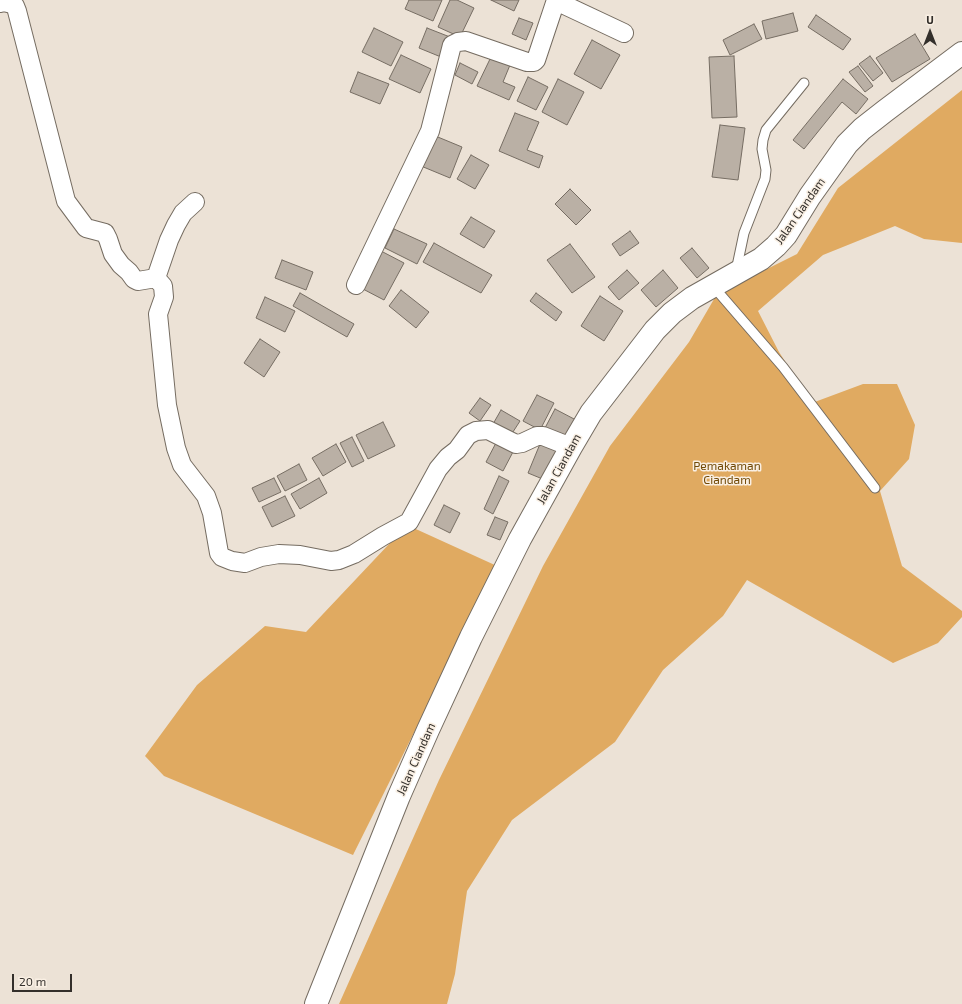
<!DOCTYPE html>
<style>
body{margin:0}
#map{position:relative;width:962px;height:1004px;overflow:hidden;background:#ece2d6;font-family:"Exo 2",sans-serif}
canvas{display:block}
.north{position:absolute;left:910px;top:12px;width:40px;height:40px;-webkit-text-stroke:3px #f9efe3;paint-order:stroke;rotate:0deg;font-size:11px;font-weight:700;line-height:16px;text-align:center;color:#332f2b}
.north::after{content:'';display:block;margin:auto;width:14px;height:18px;background:#332f2b;clip-path:polygon(50% 0,100% 100%,50% 72%,0 100%)}
.scale{position:absolute;left:12px;top:974px;width:60px;height:18px;box-sizing:border-box;border:2px solid #332f2b;border-top:0;padding-left:5px;font-size:12px;line-height:14px;white-space:nowrap;color:#332f2b;-webkit-text-stroke:3px #f9efe3;paint-order:stroke}
</style>
<div id="map">
<canvas width="962" height="1004"></canvas>
<div class="north">U</div>
<div class="scale">20 m</div>
</div>
<script>
const context = document.querySelector('canvas').getContext('2d');
context.lineJoin = 'round';
function paint(path, color) { context.fillStyle = color; context.fill(path, 'evenodd'); }
const toPath = rows => new Path2D(rows.map(r => 'M' + r).join(''));
function trace(path, color, width, dash) { context.strokeStyle = color; context.lineWidth = width; context.lineCap = dash ? 'butt' : 'round'; context.setLineDash(dash || []); context.stroke(path); }
function drawText(font, color, halo, rows, align = 'center') {
  context.font = font + ' "Exo 2",sans-serif'; context.lineWidth = 3; context.setLineDash([]); context.textBaseline = 'middle'; context.strokeStyle = halo; context.fillStyle = color; for (const [text, x, y, turn = 0] of rows) {
    context.save(); context.translate(x, y); context.rotate((+turn || 0) * Math.PI / 180); context.textAlign = isNaN(turn) ? turn : align; if (halo) context.strokeText(text, 0, 0); context.fillText(text, 0, 0); context.restore();
  }
}
paint(toPath([
 [962,90,962,243,924,239,895,226,823,255,758,311,779,352,812,403,863,384,897,384,915,425,909,459,880,491,902,566,962,611,962,617,938,643,893,663,747,580,723,616,663,670,615,742,512,820,467,891,455,974,447,1004,339,1004,439,780,543,566,610,446,689,342,717,294,797,254,838,188],
 [407,525,497,566,353,855,164,776,145,756,197,685,265,626,306,632]
]), '#e0aa61');
const building = toPath([
 [409,0,442,0,433,21,405,9,409,0],
 [450,0,457,0,474,8,460,37,438,27,450,0],
 [491,0,519,0,514,11,491,0],
 [793,13,798,31,766,39,762,21,793,13],
 [816,15,851,39,843,50,808,27,816,15],
 [519,18,533,23,526,40,512,34,519,18],
 [754,24,762,39,730,55,723,40,754,24],
 [374,28,403,42,391,66,362,52,374,28],
 [427,28,450,37,441,57,419,48,427,28],
 [915,34,930,59,892,82,876,58,915,34],
 [592,40,620,55,601,89,574,74,592,40],
 [401,55,431,69,420,93,389,79,401,55],
 [734,56,737,117,712,118,709,57,734,56],
 [870,56,883,73,873,81,859,64,870,56],
 [491,57,510,65,503,82,515,87,509,100,477,86,491,57],
 [460,63,478,72,472,84,455,75,460,63],
 [858,66,873,86,865,92,849,72,858,66],
 [358,72,389,84,380,104,350,92,358,72],
 [528,77,548,87,536,110,517,101,528,77],
 [558,79,584,92,567,125,542,112,558,79],
 [843,79,868,99,856,114,842,102,804,149,793,140,843,79],
 [515,113,539,122,527,150,543,156,539,168,499,151,515,113],
 [720,125,745,128,738,180,712,177,720,125],
 [433,135,462,147,450,178,421,166,433,135],
 [471,155,489,165,475,189,457,179,471,155],
 [570,189,591,210,576,225,555,204,570,189],
 [471,217,495,231,484,248,460,234,471,217],
 [394,229,427,244,417,264,385,248,394,229],
 [630,231,639,243,620,256,612,244,630,231],
 [434,243,492,275,481,293,423,262,434,243],
 [570,244,595,277,572,293,547,260,570,244],
 [692,248,709,268,697,278,680,258,692,248],
 [381,251,404,263,384,300,361,288,381,251],
 [282,260,313,272,306,290,275,278,282,260],
 [627,270,639,283,619,300,608,287,627,270],
 [663,270,678,288,656,307,641,290,663,270],
 [401,290,429,312,416,328,389,306,401,290],
 [300,293,354,324,347,337,293,306,300,293],
 [536,293,562,312,556,321,530,301,536,293],
 [600,296,623,311,604,341,581,326,600,296],
 [265,297,295,311,285,332,256,318,265,297],
 [260,339,280,352,264,377,244,363,260,339],
 [537,395,554,403,540,430,523,421,537,395],
 [480,398,491,405,480,421,469,413,480,398],
 [555,409,576,420,566,439,545,428,555,409],
 [501,410,520,421,511,435,493,424,501,410],
 [383,422,395,446,368,459,356,435,383,422],
 [352,437,364,461,352,467,340,443,352,437],
 [497,441,514,450,503,471,486,462,497,441],
 [336,444,346,462,323,476,312,458,336,444],
 [540,444,557,450,545,480,528,473,540,444],
 [299,464,307,480,285,491,277,476,299,464],
 [499,476,509,481,493,514,484,509,499,476],
 [274,478,281,492,259,502,252,488,274,478],
 [319,478,327,493,300,509,291,494,319,478],
 [285,496,295,516,272,527,262,507,285,496],
 [444,505,460,513,450,533,434,525,444,505],
 [495,517,508,522,500,540,487,535,495,517]
]);
paint(building, '#bab0a5');
trace(building, '#766d63', 1);
const service = toPath([
 [736,271,744,233,765,179,766,170,762,149,763,140,766,130,804,83],
 [713,286,783,367,875,488]
]);
const minor = toPath([
 [556,1,624,33],
 [0,3,4,2,12,4,15,6,17,11,66,201,86,228,105,233,108,239,113,254,121,265,129,272,134,279,138,281,156,278,163,286,164,297,158,314,167,405,176,448,182,465,206,496,212,513,219,553,222,557,232,561,245,563,261,557,279,554,300,555,331,561,339,560,354,554,383,536,409,522,438,469,448,457,457,450,468,435,476,431,488,430,516,444,522,443,537,436,543,436,571,447],
 [156,278,169,240,176,225,183,213,195,202],
 [356,285,430,131,452,45,458,42,466,41,527,62,534,62,536,60,556,0]
]);
const tertiary = toPath([
 [316,1004,399,796,428,730,471,637,520,539,571,447,591,413,655,330,672,313,692,298,761,259,776,246,786,235,810,196,847,144,862,129,885,111,962,53]
]);
trace(service, '#756c61', 11);
trace(minor, '#756c61', 20);
trace(tertiary, '#756c61', 24);
trace(service, '#fff', 9);
trace(minor, '#fff', 18);
trace(tertiary, '#fff', 22);
drawText('12px', '#332f2b', '#f9efe3', [
 ["Jalan Ciandam",800,211,-55],
 ["Jalan Ciandam",559,469,-61],
 ["Jalan Ciandam",416,759,-66]
]);
drawText('12px', '#724a07', '#f9efe3', [
 ["Pemakaman",727,466],
 ["Ciandam",727,480]
]);
</script>
